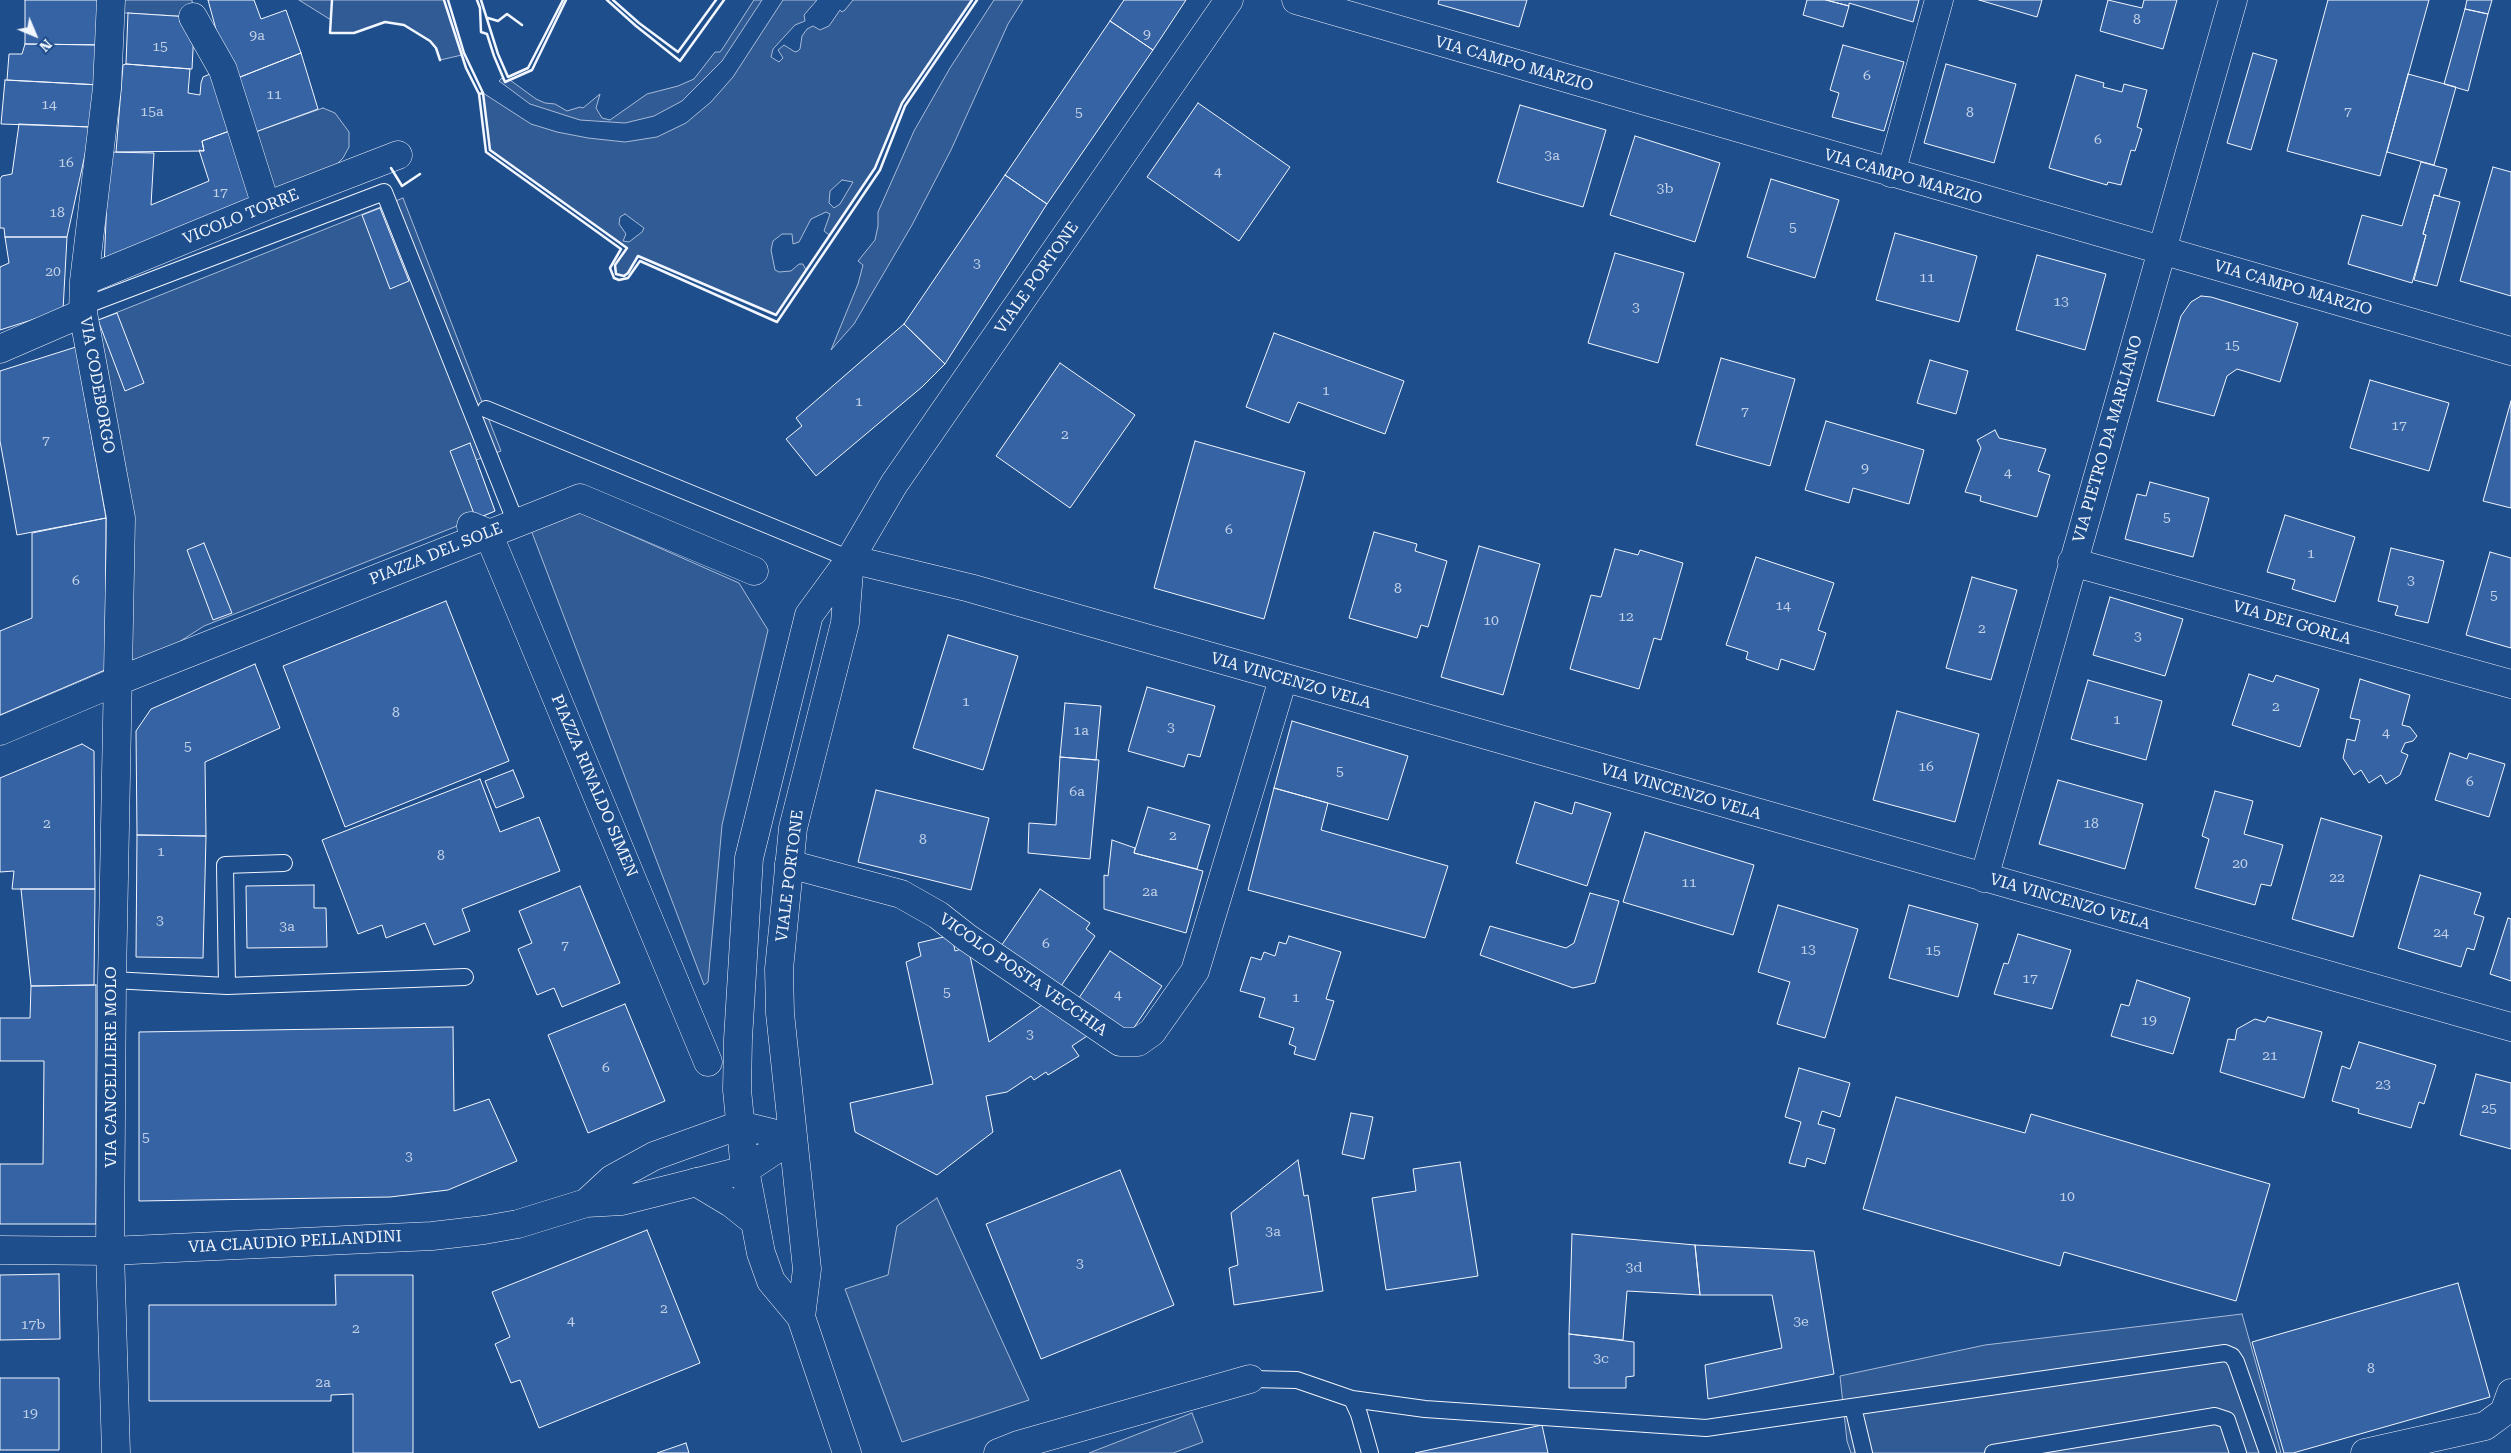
<!DOCTYPE html>
<style>
body{margin:0}
#map{position:relative;width:2511px;height:1453px;overflow:hidden;background:#1f4e8c;font-family:"Roboto Serif",serif}
canvas{display:block}
.north{position:absolute;left:10px;top:10px;width:50px;height:50px;-webkit-text-stroke:4px #1f4e8c;paint-order:stroke;rotate:135deg;font-size:14px;font-weight:700;line-height:20px;text-align:center;color:#f2f6ff}
.north::after{content:'';display:block;margin:auto;width:18px;height:22px;background:#f2f6ff;clip-path:polygon(50% 0,100% 100%,50% 72%,0 100%)}
</style>
<div id="map">
<canvas width="2511" height="1453"></canvas>
<div class="north">N</div>
</div>
<script>
const context = document.querySelector('canvas').getContext('2d');
context.lineJoin = 'round';
function paint(path, color) { context.fillStyle = color; context.fill(path, 'evenodd'); }
const toPath = rows => new Path2D(rows.map(r => 'M' + r).join(''));
function trace(path, color, width, dash) { context.strokeStyle = color; context.lineWidth = width; context.lineCap = dash ? 'butt' : 'round'; context.setLineDash(dash || []); context.stroke(path); }
function drawText(font, color, halo, rows, align = 'center') {
  context.font = font + ' "Roboto Serif",serif'; context.lineWidth = 4; context.setLineDash([]); context.textBaseline = 'middle'; context.strokeStyle = halo; context.fillStyle = color; for (const [text, x, y, turn = 0] of rows) {
    context.save(); context.translate(x, y); context.rotate((+turn || 0) * Math.PI / 180); context.textAlign = isNaN(turn) ? turn : align; if (halo) context.strokeText(text, 0, 0); context.fillText(text, 0, 0); context.restore();
  }
}
const built = toPath([
 [111,0,192,0,193,17,110,12,111,0],
 [299,0,444,0,462,55,440,60,436,48,430,41,404,25,385,22,354,33,330,33,331,20,299,0],
 [754,0,762,0,722,61,682,101,654,116,625,123,580,120,530,104,499,81,502,78,505,82,510,80,536,99,545,103,555,104,567,111,580,107,583,108,600,94,596,108,602,118,610,120,647,94,678,86,694,79,715,52,720,52,723,48,754,0],
 [783,0,817,0,804,15,805,21,795,25,773,49,771,57,779,62,783,58,778,50,784,45,795,52,798,51,800,49,802,36,807,29,813,26,820,30,829,26,840,10,842,12,845,10,853,0,972,0,902,103,875,168,829,235,824,231,830,214,826,212,811,219,799,242,793,244,792,234,782,234,773,241,771,250,775,270,779,272,791,271,799,264,803,264,806,270,776,315,638,256,628,273,624,276,618,275,615,270,615,265,627,248,490,150,483,93,531,124,557,132,588,138,625,142,657,137,686,123,711,102,733,77,783,0],
 [842,180,853,182,840,204,834,208,829,203,830,191,842,180],
 [625,214,644,228,642,232,629,242,623,241,626,234,619,224,620,217,625,214],
 [994,0,1023,0,1008,24,951,150,912,225,854,324,831,350,858,284,863,265,858,261,875,240,878,226,878,212,914,131,950,68,994,0],
 [323,108,335,113,349,132,349,147,343,158,335,166,266,197,247,135,323,108],
 [403,198,501,451,476,460,495,511,204,626,118,681,98,320,403,198],
 [578,512,739,583,768,630,722,825,708,982,704,985,531,530,578,512],
 [937,1198,1029,1400,902,1442,845,1289,888,1275,897,1226,937,1198],
 [2242,1314,2281,1453,1851,1453,1847,1441,1840,1376,1985,1345,2242,1314],
 [1192,1413,1203,1442,1173,1453,1089,1453,1192,1413]
]);
paint(built, '#305b95');
trace(built, '#a8bbd7', 1);
const building = toPath([
 [25,0,107,0,106,45,25,44,25,0],
 [208,0,254,0,261,19,286,10,301,53,230,81,208,0],
 [1124,0,1186,0,1153,50,1110,21,1124,0],
 [1439,0,1527,0,1519,27,1438,4,1439,0],
 [1807,0,1826,0,1849,6,1843,27,1803,15,1807,0],
 [1826,0,1919,0,1913,22,1849,3,1849,6,1826,0],
 [1979,0,2042,0,2037,17,1979,0],
 [2108,0,2142,8,2144,0,2177,0,2163,49,2100,31,2108,0],
 [2328,0,2429,0,2380,176,2287,151,2328,0],
 [2467,0,2492,0,2488,14,2465,9,2467,0],
 [2465,9,2488,14,2468,91,2444,84,2465,9],
 [128,13,190,17,194,30,192,69,126,64,128,13],
 [1110,21,1153,50,1047,204,1005,175,1110,21],
 [25,44,106,45,100,85,7,80,9,54,22,54,25,44],
 [1843,45,1904,62,1884,131,1832,117,1839,93,1830,90,1843,45],
 [301,53,318,109,247,135,230,81,301,53],
 [2253,53,2277,60,2251,150,2227,143,2253,53],
 [126,64,190,69,188,93,200,95,201,83,203,77,210,74,235,129,202,141,204,151,116,152,123,65,126,64],
 [1946,64,2016,84,1994,163,1924,143,1946,64],
 [2408,74,2456,87,2434,165,2387,152,2408,74],
 [2076,75,2104,83,2103,87,2122,92,2124,84,2147,90,2137,127,2142,129,2135,151,2131,150,2121,185,2108,182,2107,185,2049,168,2076,75],
 [5,80,100,85,91,127,1,124,5,80],
 [1198,103,1290,167,1239,241,1147,177,1198,103],
 [1520,105,1606,130,1583,207,1497,182,1520,105],
 [19,124,91,127,67,237,5,237,4,228,0,228,0,179,2,176,12,174,19,124],
 [235,129,264,204,104,267,109,152,154,153,151,205,209,181,199,150,204,151,202,141,235,129],
 [1635,136,1720,163,1695,242,1610,215,1635,136],
 [2421,162,2447,169,2439,196,2434,195,2423,234,2426,235,2412,283,2348,264,2362,215,2402,226,2421,162],
 [2493,167,2511,172,2511,296,2460,281,2493,167],
 [1005,175,1047,204,945,364,904,324,1005,175],
 [1771,179,1839,200,1815,278,1747,257,1771,179],
 [2434,195,2460,202,2437,286,2414,280,2426,235,2423,234,2434,195],
 [380,208,409,281,390,289,362,215,380,208],
 [1895,233,1977,256,1959,322,1876,300,1895,233],
 [5,237,67,237,63,310,0,330,0,267,9,263,5,237],
 [1615,253,1684,273,1658,363,1588,343,1615,253],
 [2037,255,2106,274,2085,350,2016,330,2037,255],
 [2201,296,2211,297,2298,323,2280,382,2237,369,2227,376,2214,416,2157,401,2181,316,2191,302,2201,296],
 [117,313,144,383,125,391,98,320,117,313],
 [904,324,945,364,922,387,816,476,786,439,802,426,796,418,904,324],
 [1274,333,1404,381,1385,434,1298,402,1289,423,1246,407,1274,333],
 [76,347,106,518,17,535,0,441,0,371,76,347],
 [1721,358,1795,379,1770,466,1696,445,1721,358],
 [1930,360,1968,371,1956,414,1917,403,1930,360],
 [1060,363,1135,415,1070,508,996,456,1060,363],
 [2370,380,2449,403,2429,471,2350,448,2370,380],
 [2511,401,2511,508,2483,501,2511,401],
 [1826,421,1924,450,1909,504,1853,488,1849,503,1805,490,1826,421],
 [1995,430,1999,438,2046,449,2038,471,2050,475,2037,517,1980,501,1981,496,1965,492,1981,448,1977,440,1995,430],
 [1195,441,1305,472,1264,619,1154,588,1195,441],
 [470,443,495,511,476,519,450,451,470,443],
 [2150,482,2209,498,2193,557,2125,539,2137,494,2146,496,2150,482],
 [2285,515,2355,537,2335,602,2292,589,2295,580,2267,572,2285,515],
 [106,518,105,670,0,715,0,631,32,618,32,533,106,518],
 [1374,532,1417,544,1415,551,1447,561,1428,627,1421,625,1417,638,1349,618,1374,532],
 [204,543,232,613,213,620,187,550,204,543],
 [1479,546,1540,564,1503,695,1441,677,1479,546],
 [2391,548,2444,561,2428,623,2395,615,2398,606,2378,601,2391,548],
 [1615,549,1638,555,1640,550,1683,563,1661,640,1654,638,1639,689,1570,669,1591,595,1601,597,1615,549],
 [2490,552,2511,558,2511,648,2466,635,2490,552],
 [1756,557,1834,583,1818,630,1826,633,1814,670,1781,659,1778,670,1746,659,1748,652,1726,645,1756,557],
 [1972,577,2017,590,1991,680,1946,668,1972,577],
 [2110,597,2183,619,2165,676,2093,655,2110,597],
 [446,601,509,761,345,827,283,666,446,601],
 [948,635,1018,656,983,770,913,748,948,635],
 [255,664,280,728,205,762,206,836,137,835,136,731,151,709,255,664],
 [2249,674,2273,682,2276,675,2319,689,2300,747,2232,725,2249,674],
 [2360,679,2410,695,2402,725,2410,727,2417,736,2413,741,2405,743,2401,752,2408,755,2400,775,2386,784,2381,775,2369,783,2361,770,2354,775,2343,758,2347,739,2355,741,2360,720,2350,718,2360,679],
 [2088,680,2162,701,2146,760,2071,739,2088,680],
 [1147,687,1215,706,1200,757,1188,754,1184,767,1128,751,1147,687],
 [1065,703,1101,706,1096,760,1060,757,1065,703],
 [1897,711,1979,734,1955,822,1873,800,1897,711],
 [1292,721,1408,756,1388,820,1274,788,1292,721],
 [82,744,94,751,95,889,12,889,14,871,0,872,0,778,82,744],
 [2450,753,2467,759,2469,753,2505,764,2489,817,2435,800,2450,753],
 [1060,757,1099,760,1090,859,1028,853,1029,823,1056,825,1060,757],
 [513,770,524,797,496,808,485,781,513,770],
 [480,779,500,832,539,817,560,871,462,909,470,931,434,945,425,923,386,938,382,925,358,934,322,840,480,779],
 [2058,780,2143,804,2125,869,2039,844,2058,780],
 [1274,788,1328,803,1321,830,1448,866,1425,938,1248,890,1274,788],
 [876,790,989,818,971,890,858,862,876,790],
 [2215,791,2253,801,2244,834,2283,845,2271,886,2261,884,2255,905,2195,888,2209,839,2202,836,2215,791],
 [1535,802,1572,814,1575,802,1611,813,1587,886,1516,863,1535,802],
 [1148,807,1210,825,1197,869,1134,853,1148,807],
 [2321,818,2382,836,2353,937,2292,919,2321,818],
 [1645,832,1754,865,1733,935,1623,902,1645,832],
 [137,835,206,836,203,958,136,957,137,835],
 [1112,840,1135,848,1134,853,1203,871,1186,933,1104,909,1104,875,1108,876,1112,840],
 [2420,875,2481,893,2474,914,2484,917,2474,950,2467,948,2461,967,2398,948,2420,875],
 [314,885,314,908,326,908,327,947,247,948,246,886,314,885],
 [580,886,620,983,562,1007,554,988,537,995,518,949,532,943,519,911,580,886],
 [21,889,95,889,94,985,31,986,21,889],
 [1040,889,1090,923,1086,929,1095,936,1057,992,997,952,1040,889],
 [1590,893,1619,901,1595,983,1573,988,1480,955,1490,926,1566,948,1574,943,1590,893],
 [1778,905,1858,929,1825,1038,1777,1024,1790,982,1758,972,1778,905],
 [1909,905,1978,924,1958,997,1889,978,1909,905],
 [2508,918,2511,919,2511,981,2490,974,2508,918],
 [2018,934,2071,950,2052,1009,1994,994,2004,963,2008,964,2018,934],
 [952,935,955,951,968,947,989,1042,1049,1000,1096,1030,1072,1046,1079,1056,1048,1075,1046,1072,1034,1080,1031,1076,1007,1092,986,1096,993,1132,937,1175,855,1132,850,1103,933,1084,906,962,921,956,918,943,952,935],
 [1289,936,1341,952,1326,999,1334,1001,1315,1060,1294,1054,1296,1047,1289,1044,1294,1028,1259,1017,1265,998,1240,991,1251,957,1261,960,1264,952,1275,956,1279,942,1286,944,1289,936],
 [1110,951,1162,986,1127,1038,1075,1004,1110,951],
 [2137,980,2190,998,2173,1054,2111,1036,2121,1004,2129,1006,2137,980],
 [96,985,96,1224,0,1224,0,1164,43,1164,44,1061,0,1061,0,1018,30,1018,31,986,96,985],
 [625,1004,665,1101,588,1133,548,1035,625,1004],
 [2268,1017,2322,1032,2304,1098,2220,1072,2228,1039,2235,1040,2237,1029,2255,1019,2265,1022,2268,1017],
 [453,1027,454,1111,489,1099,517,1161,448,1190,390,1197,139,1201,139,1032,453,1027],
 [2359,1042,2436,1065,2424,1104,2419,1102,2411,1128,2358,1113,2359,1109,2332,1101,2342,1066,2350,1069,2359,1042],
 [1799,1068,1850,1083,1840,1117,1822,1111,1818,1124,1835,1129,1825,1164,1807,1158,1805,1167,1789,1163,1801,1122,1785,1117,1799,1068],
 [2476,1074,2511,1083,2511,1149,2460,1135,2476,1074],
 [1896,1097,2025,1133,2031,1114,2270,1184,2236,1301,2064,1252,2060,1266,1863,1209,1896,1097],
 [1351,1113,1373,1117,1364,1159,1342,1154,1351,1113],
 [1298,1160,1304,1196,1308,1195,1323,1291,1234,1305,1229,1268,1238,1265,1231,1213,1298,1160],
 [1460,1162,1478,1276,1386,1290,1372,1198,1416,1191,1413,1169,1460,1162],
 [1120,1170,1174,1305,1041,1359,986,1224,1120,1170],
 [647,1230,700,1363,539,1428,520,1380,511,1383,495,1344,510,1337,492,1292,647,1230],
 [1572,1234,1695,1245,1700,1295,1627,1291,1623,1340,1569,1334,1572,1234],
 [1695,1245,1814,1251,1834,1374,1708,1399,1705,1365,1782,1348,1772,1295,1700,1295,1695,1245],
 [59,1274,60,1339,0,1340,0,1275,59,1274],
 [335,1275,413,1275,413,1453,353,1453,353,1394,331,1395,331,1401,149,1401,149,1305,336,1305,335,1275],
 [2458,1283,2490,1397,2293,1453,2284,1453,2252,1342,2458,1283],
 [1569,1334,1634,1342,1634,1376,1626,1377,1626,1388,1569,1388,1569,1334],
 [0,1378,59,1378,59,1450,0,1450,0,1378],
 [1542,1425,1548,1453,1415,1453,1542,1425],
 [686,1443,689,1453,657,1453,686,1443]
]);
paint(building, '#3563a3');
trace(building, '#f2f6ff', 1);
const lane = toPath([
 [84,306,384,192,516,523],
 [486,409,850,559],
 [112,980,227,986,465,977],
 [227,986,225,865,284,863],
 [1250,1379,1297,1380,1352,1399,1425,1409,1706,1428,2225,1353,2232,1356,2236,1362,2268,1453],
 [1352,1399,1359,1414,1370,1453],
 [1853,1407,1864,1453],
 [1993,1453,2215,1416,2227,1420,2238,1453]
]);
const street = toPath([
 [111,0,107,88,84,281,83,313,121,518,112,980,110,1251,116,1453],
 [1296,0,2511,351],
 [193,17,223,70,266,206],
 [1891,173,1939,0],
 [84,281,266,206,398,155],
 [0,349,83,313],
 [471,526,488,533,708,1062],
 [850,559,970,588,2511,1027],
 [2072,562,2511,684],
 [0,731,118,681,580,498,754,571],
 [789,864,901,894,938,915,966,937,1120,1042,1138,1042,1152,1032,1195,971,1283,679],
 [1984,878,2233,0],
 [998,1453,1018,1445,1250,1379],
 [2365,1453,2485,1426,2504,1412,2511,1393]
]);
const secondary = toPath([
 [586,1203,612,1179,654,1156,740,1125],
 [0,1250,110,1251,432,1236,484,1230,518,1224,586,1203,622,1201,745,1170]
]);
const primary = toPath([
 [740,1125,793,1138],
 [745,1170,793,1138],
 [696,1182,731,1203,755,1222],
 [801,1317,807,1269,780,1013,779,969,793,828,845,623,850,559],
 [847,1453,801,1317,771,1281,761,1253,745,1170,737,1090,738,1039,749,858,809,615,850,559,894,484,1229,0]
]);
trace(lane, '#f2f6ff', 18);
trace(street, '#f2f6ff', 29);
trace(secondary, '#f2f6ff', 29);
trace(primary, '#f2f6ff', 29);
trace(lane, '#1f4e8c', 16);
trace(street, '#1f4e8c', 28);
trace(secondary, '#1f4e8c', 28);
trace(primary, '#1f4e8c', 28);
trace(toPath([
 [332,0,330,33,354,33,385,22,404,25,430,41,436,48,440,60],
 [444,0,466,68,479,94,486,152,621,249,610,268,614,278,619,280,628,278,640,261,777,322,880,170,905,106,977,0],
 [448,0,464,53,483,93],
 [477,0,480,8,481,32,487,34,494,56,505,82,532,70,566,0],
 [481,0,498,54,508,77,528,68,563,0],
 [607,0,636,26,680,61,724,0],
 [613,0,639,23,678,52,716,0],
 [488,18,498,21,507,14,522,25],
 [479,94,483,93,490,150,627,248,615,265,616,274,624,276,628,273,638,256,776,315,875,168,902,103,972,0],
 [391,168,402,186,420,174]
]), '#f2f6ff', 2.5);
drawText('14px', '#c3d1e8', null, [
 ["8",2137,20],
 ["9",1147,35],
 ["9a",257,36],
 ["15",160,47],
 ["6",1867,76],
 ["11",274,95],
 ["14",49,105],
 ["15a",152,112],
 ["7",2348,112],
 ["5",1079,113],
 ["8",1970,113],
 ["6",2098,140],
 ["3a",1552,156],
 ["16",66,163],
 ["4",1218,172],
 ["3b",1665,189],
 ["17",220,193],
 ["18",57,213],
 ["5",1793,228],
 ["3",977,264],
 ["20",53,272],
 ["11",1927,278],
 ["13",2061,302],
 ["3",1636,308],
 ["15",2232,346],
 ["1",1326,391],
 ["1",859,402],
 ["7",1745,412],
 ["17",2399,426],
 ["2",1065,435],
 ["7",46,441],
 ["9",1865,469],
 ["4",2008,473],
 ["5",2167,518],
 ["6",1229,530],
 ["1",2311,554],
 ["6",76,581],
 ["3",2411,581],
 ["8",1398,589],
 ["5",2494,596],
 ["14",1783,606],
 ["12",1626,617],
 ["10",1491,621],
 ["2",1982,629],
 ["3",2138,637],
 ["1",966,702],
 ["2",2276,707],
 ["8",396,713],
 ["1",2117,720],
 ["3",1171,728],
 ["1a",1081,731],
 ["4",2386,733],
 ["5",188,747],
 ["16",1926,767],
 ["5",1340,772],
 ["6",2470,782],
 ["6a",1077,792],
 ["2",47,824],
 ["18",2091,824],
 ["2",1173,836],
 ["8",923,840],
 ["1",161,852],
 ["8",441,856],
 ["20",2240,864],
 ["22",2337,878],
 ["11",1689,883],
 ["2a",1150,892],
 ["3",160,921],
 ["3a",287,927],
 ["24",2441,933],
 ["6",1046,944],
 ["7",565,946],
 ["13",1808,950],
 ["15",1933,951],
 ["17",2030,979],
 ["5",947,993],
 ["4",1118,995],
 ["1",1296,998],
 ["19",2149,1021],
 ["3",1030,1035],
 ["21",2270,1056],
 ["6",606,1068],
 ["23",2383,1085],
 ["25",2489,1109],
 ["5",146,1138],
 ["3",409,1157],
 ["10",2067,1197],
 ["3a",1273,1232],
 ["3",1080,1264],
 ["3d",1634,1268],
 ["2",664,1309],
 ["4",571,1321],
 ["3e",1801,1322],
 ["17b",33,1325],
 ["2",356,1329],
 ["3c",1601,1359],
 ["8",2371,1369],
 ["2a",323,1383],
 ["19",30,1414]
]);
drawText('16px', '#f2f6ff', '#1f4e8c', [
 ["VIA CAMPO MARZIO",1514,64,16],
 ["VIA CAMPO MARZIO",1903,177,16],
 ["VICOLO TORRE",241,217,-22],
 ["VIALE PORTONE",1037,278,-55],
 ["VIA CAMPO MARZIO",2293,288,16],
 ["VIA CODEBORGO",97,385,80],
 ["VIA PIETRO DA MARLIANO",2108,439,-74],
 ["PIAZZA DEL SOLE",436,554,-22],
 ["VIA DEI GORLA",2292,623,16],
 ["VIA VINCENZO VELA",1291,681,16],
 ["PIAZZA RINALDO SIMEN",594,786,67],
 ["VIA VINCENZO VELA",1681,792,16],
 ["VIALE PORTONE",790,876,-83],
 ["VIA VINCENZO VELA",2070,902,16],
 ["VICOLO POSTA VECCHIA",1023,975,35],
 ["VIA CANCELLIERE MOLO",111,1067,-90],
 ["VIA CLAUDIO PELLANDINI",295,1242,-3]
]);
</script>
